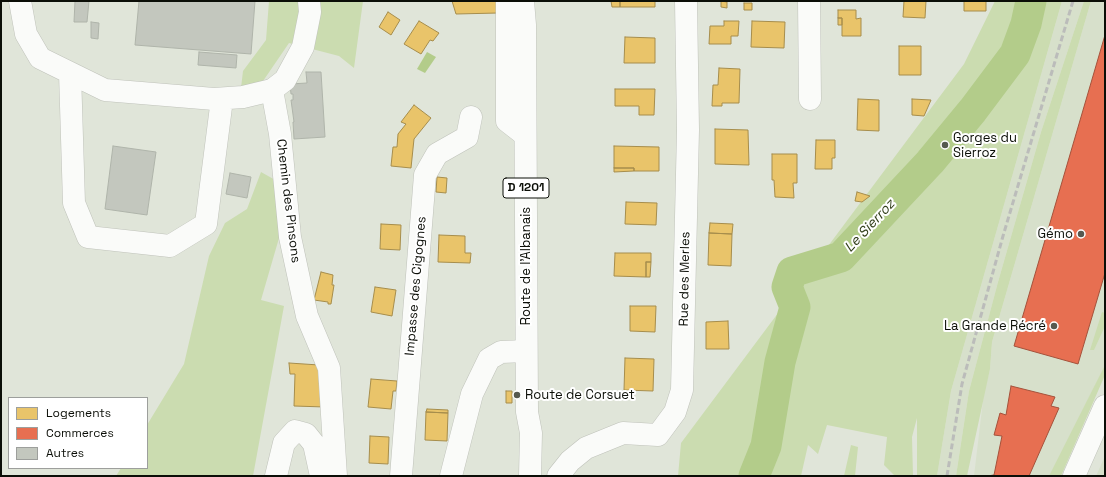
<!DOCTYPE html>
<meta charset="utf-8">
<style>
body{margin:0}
#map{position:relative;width:1106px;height:477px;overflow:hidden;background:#e0e5d9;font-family:"Space Grotesk",sans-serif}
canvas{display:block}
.frame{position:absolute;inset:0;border:2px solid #0b0e07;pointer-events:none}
.legend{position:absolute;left:8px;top:397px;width:140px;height:72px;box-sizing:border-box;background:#fff;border:1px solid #9d9f9c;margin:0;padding:5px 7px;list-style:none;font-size:12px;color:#0b0e07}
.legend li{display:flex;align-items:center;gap:8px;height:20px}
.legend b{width:20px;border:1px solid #9d9f9c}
</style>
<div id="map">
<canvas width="1106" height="477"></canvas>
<div class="frame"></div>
<ul class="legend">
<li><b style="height:11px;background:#e9c46a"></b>Logements</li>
<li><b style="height:11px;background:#e76f51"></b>Commerces</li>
<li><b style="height:11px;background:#c3c7be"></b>Autres</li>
</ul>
</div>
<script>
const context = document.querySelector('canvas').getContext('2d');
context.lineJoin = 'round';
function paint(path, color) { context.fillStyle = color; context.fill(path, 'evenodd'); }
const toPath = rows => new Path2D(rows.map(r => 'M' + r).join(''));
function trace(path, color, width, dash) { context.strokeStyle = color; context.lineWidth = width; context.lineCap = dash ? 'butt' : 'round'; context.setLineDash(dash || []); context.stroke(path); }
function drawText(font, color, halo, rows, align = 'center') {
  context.font = font + ' "Space Grotesk",sans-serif'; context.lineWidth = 4; context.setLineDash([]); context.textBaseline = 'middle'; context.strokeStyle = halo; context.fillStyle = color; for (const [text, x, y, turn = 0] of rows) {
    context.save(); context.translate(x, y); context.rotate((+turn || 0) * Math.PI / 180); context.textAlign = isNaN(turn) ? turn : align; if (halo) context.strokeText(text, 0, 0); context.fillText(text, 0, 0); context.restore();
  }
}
paint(toPath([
 [1062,1,1084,1,1041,132,998,282,969,391,956,476,937,476,951,391],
 [1091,1,1105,1,1105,366,1050,476,974,476,984,392,990,369,992,342],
 [1105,456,1105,476,1096,476]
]), '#d7e0cb');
paint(toPath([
 [269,1,363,1,354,68,339,56,289,43,261,84,241,88,243,71,266,40],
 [995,1,1062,1,951,391,937,476,917,476,917,418,912,437,913,476,895,476,884,465,887,437,827,425,818,454,808,445,801,476,678,476,681,443,964,64],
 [1084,1,1091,1,992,342,990,369,967,476,956,476,969,391,998,282,1041,132],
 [261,172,293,190,261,300,284,306,253,476,116,476,121,468,147,468,147,425,184,364,209,256,225,223,247,209],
 [1102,312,1105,313,1105,326,1094,350,1090,350],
 [1105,365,1105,375,1061,476,1049,476],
 [851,445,858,447,855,476,844,476]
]), '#cbdcb0');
paint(toPath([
 [427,52,436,57,425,73,417,69]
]), '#b3cc8a');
const homes = toPath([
 [452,1,498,1,498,13,456,14,452,1],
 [611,1,620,1,620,7,612,7,611,1],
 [620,1,655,1,655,7,620,7,620,1],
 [721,1,727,2,727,8,721,7,721,1],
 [904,1,926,1,925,18,903,17,904,1],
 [964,1,986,1,986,11,964,11,964,1],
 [744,3,752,3,752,10,744,10,744,3],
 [838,10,856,10,856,19,861,18,861,36,842,36,842,18,838,18,838,10],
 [388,12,400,20,391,35,379,27,388,12],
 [838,18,842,18,842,25,838,25,838,18],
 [419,21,439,33,433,41,430,40,421,54,404,44,419,21],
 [724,21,739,21,738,36,731,36,731,44,709,44,710,26,724,26,724,21],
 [752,21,785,22,784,48,751,47,752,21],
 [625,37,655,38,655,63,624,63,625,37],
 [899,46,921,46,921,75,899,75,899,46],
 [719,68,740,69,739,103,722,103,722,106,712,106,713,85,718,85,719,68],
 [615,89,655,89,654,115,639,115,639,106,615,106,615,89],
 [858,99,879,100,879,131,857,130,858,99],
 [912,99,931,100,924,116,912,115,912,99],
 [414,105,431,118,414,139,411,168,391,166,393,147,397,147,398,134,406,124,401,122,414,105],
 [715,129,748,130,749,165,715,164,715,129],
 [816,140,835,140,835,158,832,158,832,169,815,169,816,140],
 [614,146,659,147,659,171,634,171,634,168,614,168,614,146],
 [772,154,797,154,797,183,793,183,794,198,775,197,774,180,772,180,772,154],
 [614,168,634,168,634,171,614,172,614,168],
 [437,177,447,178,446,193,436,192,437,177],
 [857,192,870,196,862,202,855,201,857,192],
 [626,202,657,203,656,225,625,224,626,202],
 [710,223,733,224,732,234,709,233,710,223],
 [381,224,401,225,400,250,380,249,381,224],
 [709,233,732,234,731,266,708,265,709,233],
 [439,235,465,236,465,253,471,253,470,263,438,262,439,235],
 [615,253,651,253,651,262,646,262,646,277,614,276,615,253],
 [646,262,651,262,650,277,646,277,646,262],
 [321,272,333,275,332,285,334,285,331,304,328,304,328,302,314,300,321,272],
 [375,287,396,290,392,316,371,312,375,287],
 [630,306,656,306,655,332,630,331,630,306],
 [728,321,729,349,706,349,706,322,728,321],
 [625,358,654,359,653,391,624,390,625,358],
 [289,363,319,365,325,407,294,406,295,374,290,374,289,363],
 [371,379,397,381,396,391,393,391,391,409,368,407,371,379],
 [506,391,512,391,512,403,506,403,506,391],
 [427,409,448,410,448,413,426,412,427,409],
 [426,412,448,413,447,441,425,440,426,412],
 [370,436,389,437,388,464,369,463,370,436]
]);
paint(homes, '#e9c46a');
trace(homes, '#a68d4c', 1);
const shops = toPath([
 [1105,35,1105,273,1078,364,1014,346,1105,35],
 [1011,386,1055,397,1051,406,1059,408,1029,476,987,476,994,475,1002,436,994,435,1000,413,1006,415,1011,386]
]);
paint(shops, '#e76f51');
trace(shops, '#a5523b', 1);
trace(toPath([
 [754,476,766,446,780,362,795,307,787,287,792,272,841,257,930,162,973,110,1015,54,1026,24,1031,1]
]), '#b3cc8a', 31);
const building = toPath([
 [75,1,89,1,87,22,74,22,75,1],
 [139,1,255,1,251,54,135,45,139,1],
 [91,22,99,23,98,39,91,38,91,22],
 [199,52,237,55,236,68,198,65,199,52],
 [306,72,321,72,325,137,294,139,293,122,294,122,291,100,293,100,293,94,291,94,290,84,307,83,306,72],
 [113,146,156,152,147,215,105,209,113,146],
 [230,173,251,177,247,198,226,194,230,173]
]);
paint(building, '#c3c7be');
trace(building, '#afb4aa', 1);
const minor = toPath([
 [20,1,26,34,40,58,105,90,214,99,243,97,272,90,285,80,303,47,310,12,309,1],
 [507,1,507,121,525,135],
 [809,1,810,99],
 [70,73,74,203,88,237,170,246,206,224,222,99],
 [272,90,280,134,290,237,307,316,329,368,336,476],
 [276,476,284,443,295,431,306,434,314,444,321,476],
 [401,476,425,175,437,154,467,137,471,117],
 [451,476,472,394,489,359,501,352,526,351],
 [558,476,570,461,586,448,623,433,658,435,675,412,682,390,688,130,686,1]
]);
const major = toPath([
 [523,1,525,25,527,412,531,433,530,476],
 [1074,476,1105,406]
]);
trace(minor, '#bfc2ba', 23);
trace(major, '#bfc2ba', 23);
trace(minor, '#fafbf9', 22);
trace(major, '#fafbf9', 22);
trace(toPath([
 [947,476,962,384,1003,236,1073,1]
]), '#bbbcba', 3, [6, 3]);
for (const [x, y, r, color] of [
 [945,145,4,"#565950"],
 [1081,234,4,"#565950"],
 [1054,326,4,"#565950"],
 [517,395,4,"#565950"]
]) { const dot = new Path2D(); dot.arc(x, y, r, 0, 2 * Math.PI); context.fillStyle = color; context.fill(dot); trace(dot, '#fff', 1.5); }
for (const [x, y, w] of [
 [526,188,46]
]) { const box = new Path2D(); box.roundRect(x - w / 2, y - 10, w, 20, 3); context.fillStyle = '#fff'; context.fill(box); trace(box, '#0b0e07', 1); }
drawText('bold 12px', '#0b0e07', null, [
 ["D 1201",526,188]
]);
drawText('13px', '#0b0e07', '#fff', [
 ["Gorges du",953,138],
 ["Sierroz",953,153],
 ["Gémo",1073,234,"right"],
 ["La Grande Récré",1046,326,"right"],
 ["Route de Corsuet",525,395]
], 'left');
drawText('13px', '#0b0e07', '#fff', [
 ["Chemin des Pinsons",288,201,83],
 ["Route de l'Albanais",526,266,-90],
 ["Rue des Merles",685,279,-89],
 ["Impasse des Cigognes",416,286,-85]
]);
drawText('italic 14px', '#313e19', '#fff', [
 ["Le Sierroz",870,226,-47]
]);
</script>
